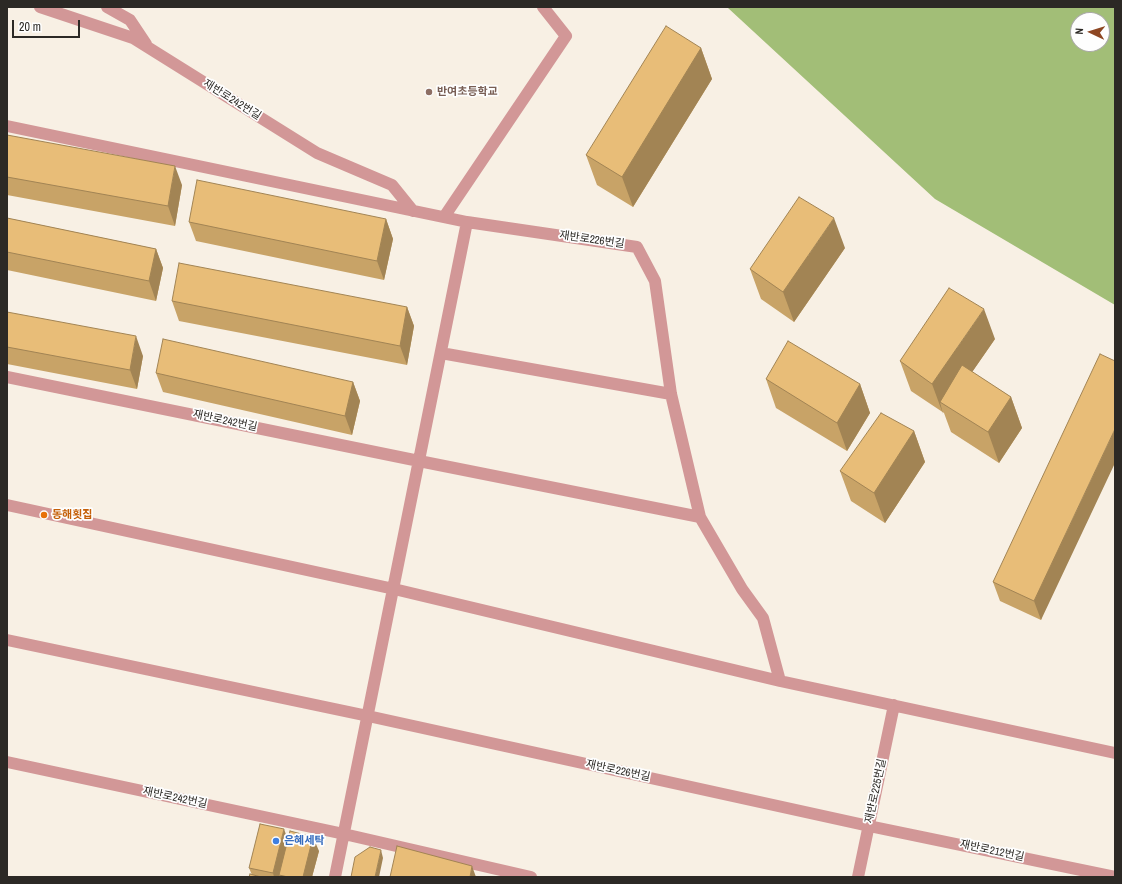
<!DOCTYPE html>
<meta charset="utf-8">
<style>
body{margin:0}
#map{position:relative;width:1122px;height:884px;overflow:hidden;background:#f8f0e4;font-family:"Archivo Narrow",sans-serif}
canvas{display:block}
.frame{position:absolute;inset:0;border:8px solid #2c2925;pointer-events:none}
.north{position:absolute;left:1070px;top:12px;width:40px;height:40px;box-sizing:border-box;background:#fefefe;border:1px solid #aaa9a7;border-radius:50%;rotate:274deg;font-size:11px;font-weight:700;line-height:16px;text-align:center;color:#2c2925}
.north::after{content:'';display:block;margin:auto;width:14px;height:18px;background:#8d4622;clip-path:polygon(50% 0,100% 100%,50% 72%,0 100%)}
.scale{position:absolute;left:12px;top:20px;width:68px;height:18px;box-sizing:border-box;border:2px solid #2c2925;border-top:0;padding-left:5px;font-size:12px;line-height:14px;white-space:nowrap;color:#2c2925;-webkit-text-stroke:3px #fefefe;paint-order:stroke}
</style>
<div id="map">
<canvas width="1122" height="884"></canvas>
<div class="frame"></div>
<div class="north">N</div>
<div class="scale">20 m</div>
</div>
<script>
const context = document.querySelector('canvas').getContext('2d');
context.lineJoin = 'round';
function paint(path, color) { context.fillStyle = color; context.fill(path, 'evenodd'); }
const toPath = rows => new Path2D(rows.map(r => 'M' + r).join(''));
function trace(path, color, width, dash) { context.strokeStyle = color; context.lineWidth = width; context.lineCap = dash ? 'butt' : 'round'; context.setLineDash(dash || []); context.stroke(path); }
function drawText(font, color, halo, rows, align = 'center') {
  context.font = font + ' "Archivo Narrow","Noto Sans KR",sans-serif'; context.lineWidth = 3.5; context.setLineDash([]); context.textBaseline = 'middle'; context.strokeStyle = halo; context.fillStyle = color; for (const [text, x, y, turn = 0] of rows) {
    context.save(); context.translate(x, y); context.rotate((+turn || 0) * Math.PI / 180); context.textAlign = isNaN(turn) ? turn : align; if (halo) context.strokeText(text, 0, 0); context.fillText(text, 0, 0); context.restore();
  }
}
paint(toPath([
 [725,7,1115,7,1115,305,935,199,728,8],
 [1078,20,1102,20,1102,44,1078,44]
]), '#a2be77');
trace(toPath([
 [40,7,133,38,317,153,392,185,413,211],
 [107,7,130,20,146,44],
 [7,126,467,222,637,247,655,281,671,394,700,517,742,589,763,618,780,681],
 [444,217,566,36,543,7],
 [441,353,671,394],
 [7,377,419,461,700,517],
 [7,505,394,589,780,681,1115,753],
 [7,640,368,716,869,826,1115,877],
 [7,762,344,834,531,877],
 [335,877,467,222],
 [858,877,894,705]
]), '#d29797', 12);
paint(toPath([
 [701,48,712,79,633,207,597,185,586,155],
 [7,135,182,185,175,226,7,195],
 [7,218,156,249,163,268,156,301,7,270],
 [386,219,393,239,384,280,196,241,189,222],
 [845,248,794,322,761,299,750,269],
 [172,301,407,307,414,326,407,365,179,321],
 [7,312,143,356,137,389,7,364],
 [995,339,972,372,1011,397,1022,428,999,463,951,432,944,413,911,391,900,361],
 [1115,361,1041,620,1000,601,993,582],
 [156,373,353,382,360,401,352,435,163,392],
 [766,379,860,384,870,413,847,451,776,408],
 [914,431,925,462,885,523,851,501,840,471],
 [288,840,319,851,312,877,249,877,252,875,249,868]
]), '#c8a367');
paint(toPath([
 [701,48,712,79,633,207,622,177],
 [175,166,182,185,175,226,168,206],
 [834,218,845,248,794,322,783,292],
 [386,219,393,239,384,280,377,261],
 [156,249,163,268,156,301,149,281],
 [407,307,414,326,407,365,400,346],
 [984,309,995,339,948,407,940,402,943,414,932,384],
 [136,336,143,356,137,389,130,370],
 [353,382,360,401,352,435,345,416],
 [860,384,870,413,847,451,837,423],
 [1011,397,1022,428,999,463,988,432],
 [1115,429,1115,463,1041,620,1034,601],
 [914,431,925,462,885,523,874,493],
 [284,829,289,843,279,875,280,877,274,877,273,873],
 [313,837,319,851,312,877,303,877],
 [381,850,383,858,379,877,375,877],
 [472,866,476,877,470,877]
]), '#a28454');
const building = toPath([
 [666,26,701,48,622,177,586,155,666,26],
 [7,135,175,166,168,206,7,177,7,135],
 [197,180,386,219,377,261,189,222,197,180],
 [799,197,834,218,783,292,750,269,799,197],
 [7,218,156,249,149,281,7,252,7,218],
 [179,263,407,307,400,346,172,301,179,263],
 [949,288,984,309,932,384,900,361,949,288],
 [7,312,136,336,130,370,7,347,7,312],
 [163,339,353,382,345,416,156,373,163,339],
 [788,341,860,384,837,423,766,379,788,341],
 [1100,354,1115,361,1115,429,1034,601,993,582,1100,354],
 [962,365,1011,397,988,432,940,402,962,365],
 [881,413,914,431,874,493,840,471,881,413],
 [260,824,284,829,273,873,249,868,260,824],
 [290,831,313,837,303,877,288,877,279,875,290,831],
 [397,846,472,866,470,877,390,877,397,846],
 [370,847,381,850,375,877,351,877,355,857,370,847],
 [250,874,261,877,249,877,250,874]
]);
paint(building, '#e8bd78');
trace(building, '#a28454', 1);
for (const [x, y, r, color] of [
 [429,92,4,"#8d6e63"],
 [44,515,4,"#e8710a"],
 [276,841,4,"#3f7fe0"]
]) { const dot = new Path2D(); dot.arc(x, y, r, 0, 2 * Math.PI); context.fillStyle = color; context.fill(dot); trace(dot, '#fefefe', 1.5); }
drawText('bold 11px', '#785e54', '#fefefe', [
 ["반여초등학교",437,92]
], 'left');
drawText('11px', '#2c2925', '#fefefe', [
 ["재반로242번길",232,100,32],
 ["재반로226번길",592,240,8],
 ["재반로242번길",225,421,12],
 ["재반로226번길",618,771,12],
 ["재반로225번길",876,791,-78],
 ["재반로242번길",175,798,12],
 ["재반로212번길",992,851,12]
]);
drawText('bold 11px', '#c56008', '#fefefe', [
 ["동해횟집",52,515]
], 'left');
drawText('bold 11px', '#366cbe', '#fefefe', [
 ["은혜세탁",284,841]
], 'left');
</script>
